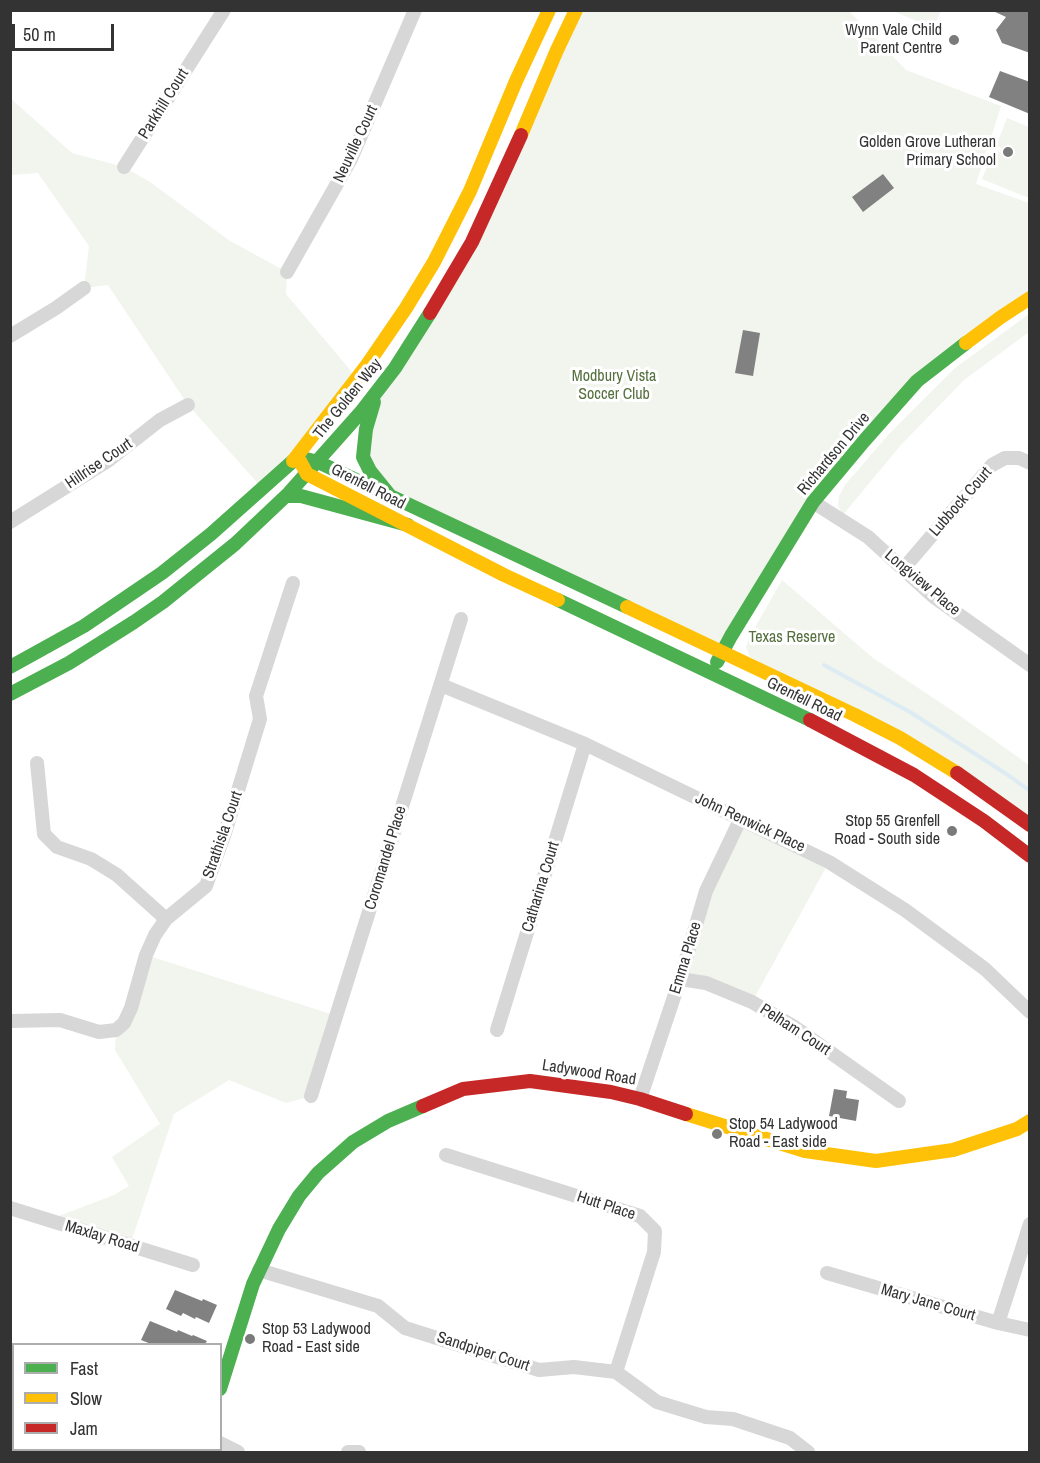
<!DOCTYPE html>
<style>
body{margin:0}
#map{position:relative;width:1040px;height:1463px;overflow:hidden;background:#fff;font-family:"Archivo Narrow",sans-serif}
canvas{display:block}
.frame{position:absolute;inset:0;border:12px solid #333;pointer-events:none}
.legend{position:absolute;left:12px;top:1343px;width:210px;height:108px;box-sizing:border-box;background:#fff;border:2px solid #adadad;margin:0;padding:8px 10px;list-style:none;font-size:18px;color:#333}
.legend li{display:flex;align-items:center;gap:12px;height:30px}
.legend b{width:30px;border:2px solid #adadad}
.scale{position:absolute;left:12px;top:24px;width:102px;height:27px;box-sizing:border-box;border:3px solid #333;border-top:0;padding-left:8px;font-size:18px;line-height:21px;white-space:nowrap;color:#333;-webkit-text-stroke:4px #fff;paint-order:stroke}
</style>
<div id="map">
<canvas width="1040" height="1463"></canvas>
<div class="frame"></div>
<ul class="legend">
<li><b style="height:8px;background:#4caf50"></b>Fast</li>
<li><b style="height:8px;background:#ffc107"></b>Slow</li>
<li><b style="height:8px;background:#c62828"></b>Jam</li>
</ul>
<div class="scale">50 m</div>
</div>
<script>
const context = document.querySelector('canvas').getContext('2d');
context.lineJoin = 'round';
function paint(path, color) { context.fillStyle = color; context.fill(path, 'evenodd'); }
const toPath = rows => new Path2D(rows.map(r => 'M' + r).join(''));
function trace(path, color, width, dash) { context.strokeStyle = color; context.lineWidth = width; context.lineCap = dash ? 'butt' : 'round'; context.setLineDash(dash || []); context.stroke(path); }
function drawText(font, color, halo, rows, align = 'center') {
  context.font = font + ' "Archivo Narrow",sans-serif'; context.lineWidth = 6; context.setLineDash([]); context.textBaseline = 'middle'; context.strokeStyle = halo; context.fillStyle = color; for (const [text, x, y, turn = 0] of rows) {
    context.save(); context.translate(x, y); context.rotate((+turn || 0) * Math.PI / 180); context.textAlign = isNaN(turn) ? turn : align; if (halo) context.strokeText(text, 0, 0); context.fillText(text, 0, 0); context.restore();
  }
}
paint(toPath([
 [576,11,849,11,906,70,1001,106,976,184,1029,203,1029,298,917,381,813,502,723,652,391,497,366,465,380,388,427,320],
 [893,11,941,11,933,28],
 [10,98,72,153,124,167,150,182,230,241,287,272,286,294,357,378,262,488,188,405,108,285,84,288,89,246,38,173,11,175],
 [1007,118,1029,127,1029,198,982,179,994,150,1000,152,1001,148,996,146],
 [1029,314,1029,332,964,380,900,446,842,516,838,505,839,496,845,485,888,435,955,368],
 [782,580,873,658,956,713,1029,765,1029,818,750,657,746,647,749,638],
 [740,820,829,862,752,1002,680,979,706,891],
 [146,955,337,1016,311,1096,286,1103,229,1080,174,1114,130,1245,59,1216,114,1195,129,1186,112,1157,160,1124,115,1050,116,1030]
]), '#f1f5ed');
trace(toPath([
 [824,665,910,712,1008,775,1030,791]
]), '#ddebf3', 4);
paint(toPath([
 [991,10,1030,10,1030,53,1002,43,996,30,1006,17],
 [1000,71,1030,82,1030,114,989,97],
 [883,174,894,188,863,212,852,197],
 [743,330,760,333,753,376,735,373],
 [834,1089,847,1091,846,1098,859,1100,856,1121,829,1116],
 [175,1290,202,1301,203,1299,217,1305,209,1323,196,1317,195,1319,183,1313,181,1316,166,1309],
 [150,1321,177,1332,178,1330,192,1336,193,1335,207,1341,205,1344,151,1344,141,1340]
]), '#818181');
trace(toPath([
 [124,167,224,10],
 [287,272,351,159,415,10],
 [10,336,56,308,84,288],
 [813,502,868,537,934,597,1030,665],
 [10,522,109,460,160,420,188,405],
 [904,568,992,465,1005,458,1019,458,1030,463],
 [441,685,585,744,829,862,905,910,985,969,1030,1012],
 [37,763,44,834,57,847,91,859,117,875,166,919],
 [680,979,706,983,752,1002,793,1026,899,1101],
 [10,1021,60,1020,99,1032,116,1030,124,1023,131,1008,146,955,155,935,166,919,206,886,225,833,260,719,256,696,293,583],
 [497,1030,585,744],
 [311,1096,461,619],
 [640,1099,680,979,706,891,740,820],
 [446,1155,640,1216,655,1231,654,1252,616,1372],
 [10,1208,193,1265],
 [259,1270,378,1306,405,1328,539,1370,574,1367,616,1372,657,1402,706,1417,733,1419,790,1438,808,1452],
 [827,1273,998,1323,1030,1330],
 [998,1323,1030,1224],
 [10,1393,14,1394],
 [220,1443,238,1452],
 [21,1452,22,1450],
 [348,1452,359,1452]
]), '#d7d7d7', 14);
trace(toPath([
 [374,402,366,429,363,457,370,471,391,497],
 [302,458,318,462,627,607],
 [286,496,301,496,408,525],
 [558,600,810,720],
 [717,662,731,636,813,502,864,441,917,381,966,343],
 [10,667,84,626,162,573,211,534,293,461],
 [10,694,69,663,134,622,163,602,235,544,289,493,361,412,395,368,430,313],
 [220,1389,253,1284,279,1229,299,1196,318,1173,353,1142,388,1121,423,1106]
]), '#4caf50', 14);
trace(toPath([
 [521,135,557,50,576,10],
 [966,343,1001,317,1030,298],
 [293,461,367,365,406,308,434,262,470,191,516,81,549,10],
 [300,461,307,474,504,575,558,600],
 [627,607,855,715,900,738,957,773],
 [686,1114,805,1151,876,1161,953,1150,1017,1129,1030,1121],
 [201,1452,202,1450]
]), '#ffc107', 14);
trace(toPath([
 [430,313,472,242,521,135],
 [810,720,914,775,984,821,1030,856],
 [957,773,1030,825],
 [423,1106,463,1089,530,1081,611,1092,640,1099,686,1114]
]), '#c62828', 14);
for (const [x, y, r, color] of [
 [954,40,6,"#7a7a7a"],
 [1008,152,6,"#7a7a7a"],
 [952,831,6,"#7a7a7a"],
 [717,1134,6,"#7a7a7a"],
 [250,1339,6,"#7a7a7a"]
]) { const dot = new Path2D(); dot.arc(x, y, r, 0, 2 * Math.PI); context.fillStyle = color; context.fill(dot); trace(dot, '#fff', 2); }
drawText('16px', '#333', '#fff', [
 ["Wynn Vale Child",942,31],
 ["Parent Centre",942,49],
 ["Golden Grove Lutheran",996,143],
 ["Primary School",996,161],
 ["Stop 55 Grenfell",940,822],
 ["Road - South side",940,840],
 ["Stop 54 Ladywood",729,1125,"left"],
 ["Road - East side",729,1143,"left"],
 ["Stop 53 Ladywood",262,1330,"left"],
 ["Road - East side",262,1348,"left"]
], 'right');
drawText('16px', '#333', '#fff', [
 ["Parkhill Court",164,104,-58],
 ["Neuville Court",356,144,-65],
 ["The Golden Way",348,399,-51],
 ["Richardson Drive",834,454,-50],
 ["Hillrise Court",99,464,-34],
 ["Grenfell Road",368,487,27],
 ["Lubbock Court",961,502,-49],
 ["Longview Place",922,583,40],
 ["Grenfell Road",804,700,26],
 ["John Renwick Place",750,823,25],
 ["Strathisla Court",223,835,-71],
 ["Coromandel Place",386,858,-73],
 ["Catharina Court",541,887,-73],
 ["Emma Place",686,958,-73],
 ["Pelham Court",795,1030,33],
 ["Ladywood Road",589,1073,9],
 ["Hutt Place",606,1206,18],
 ["Maxlay Road",102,1237,17],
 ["Mary Jane Court",928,1303,16],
 ["Sandpiper Court",483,1352,18]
]);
drawText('16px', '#56703f', '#fff', [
 ["Modbury Vista",614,377],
 ["Soccer Club",614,395],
 ["Texas Reserve",792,638]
]);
</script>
